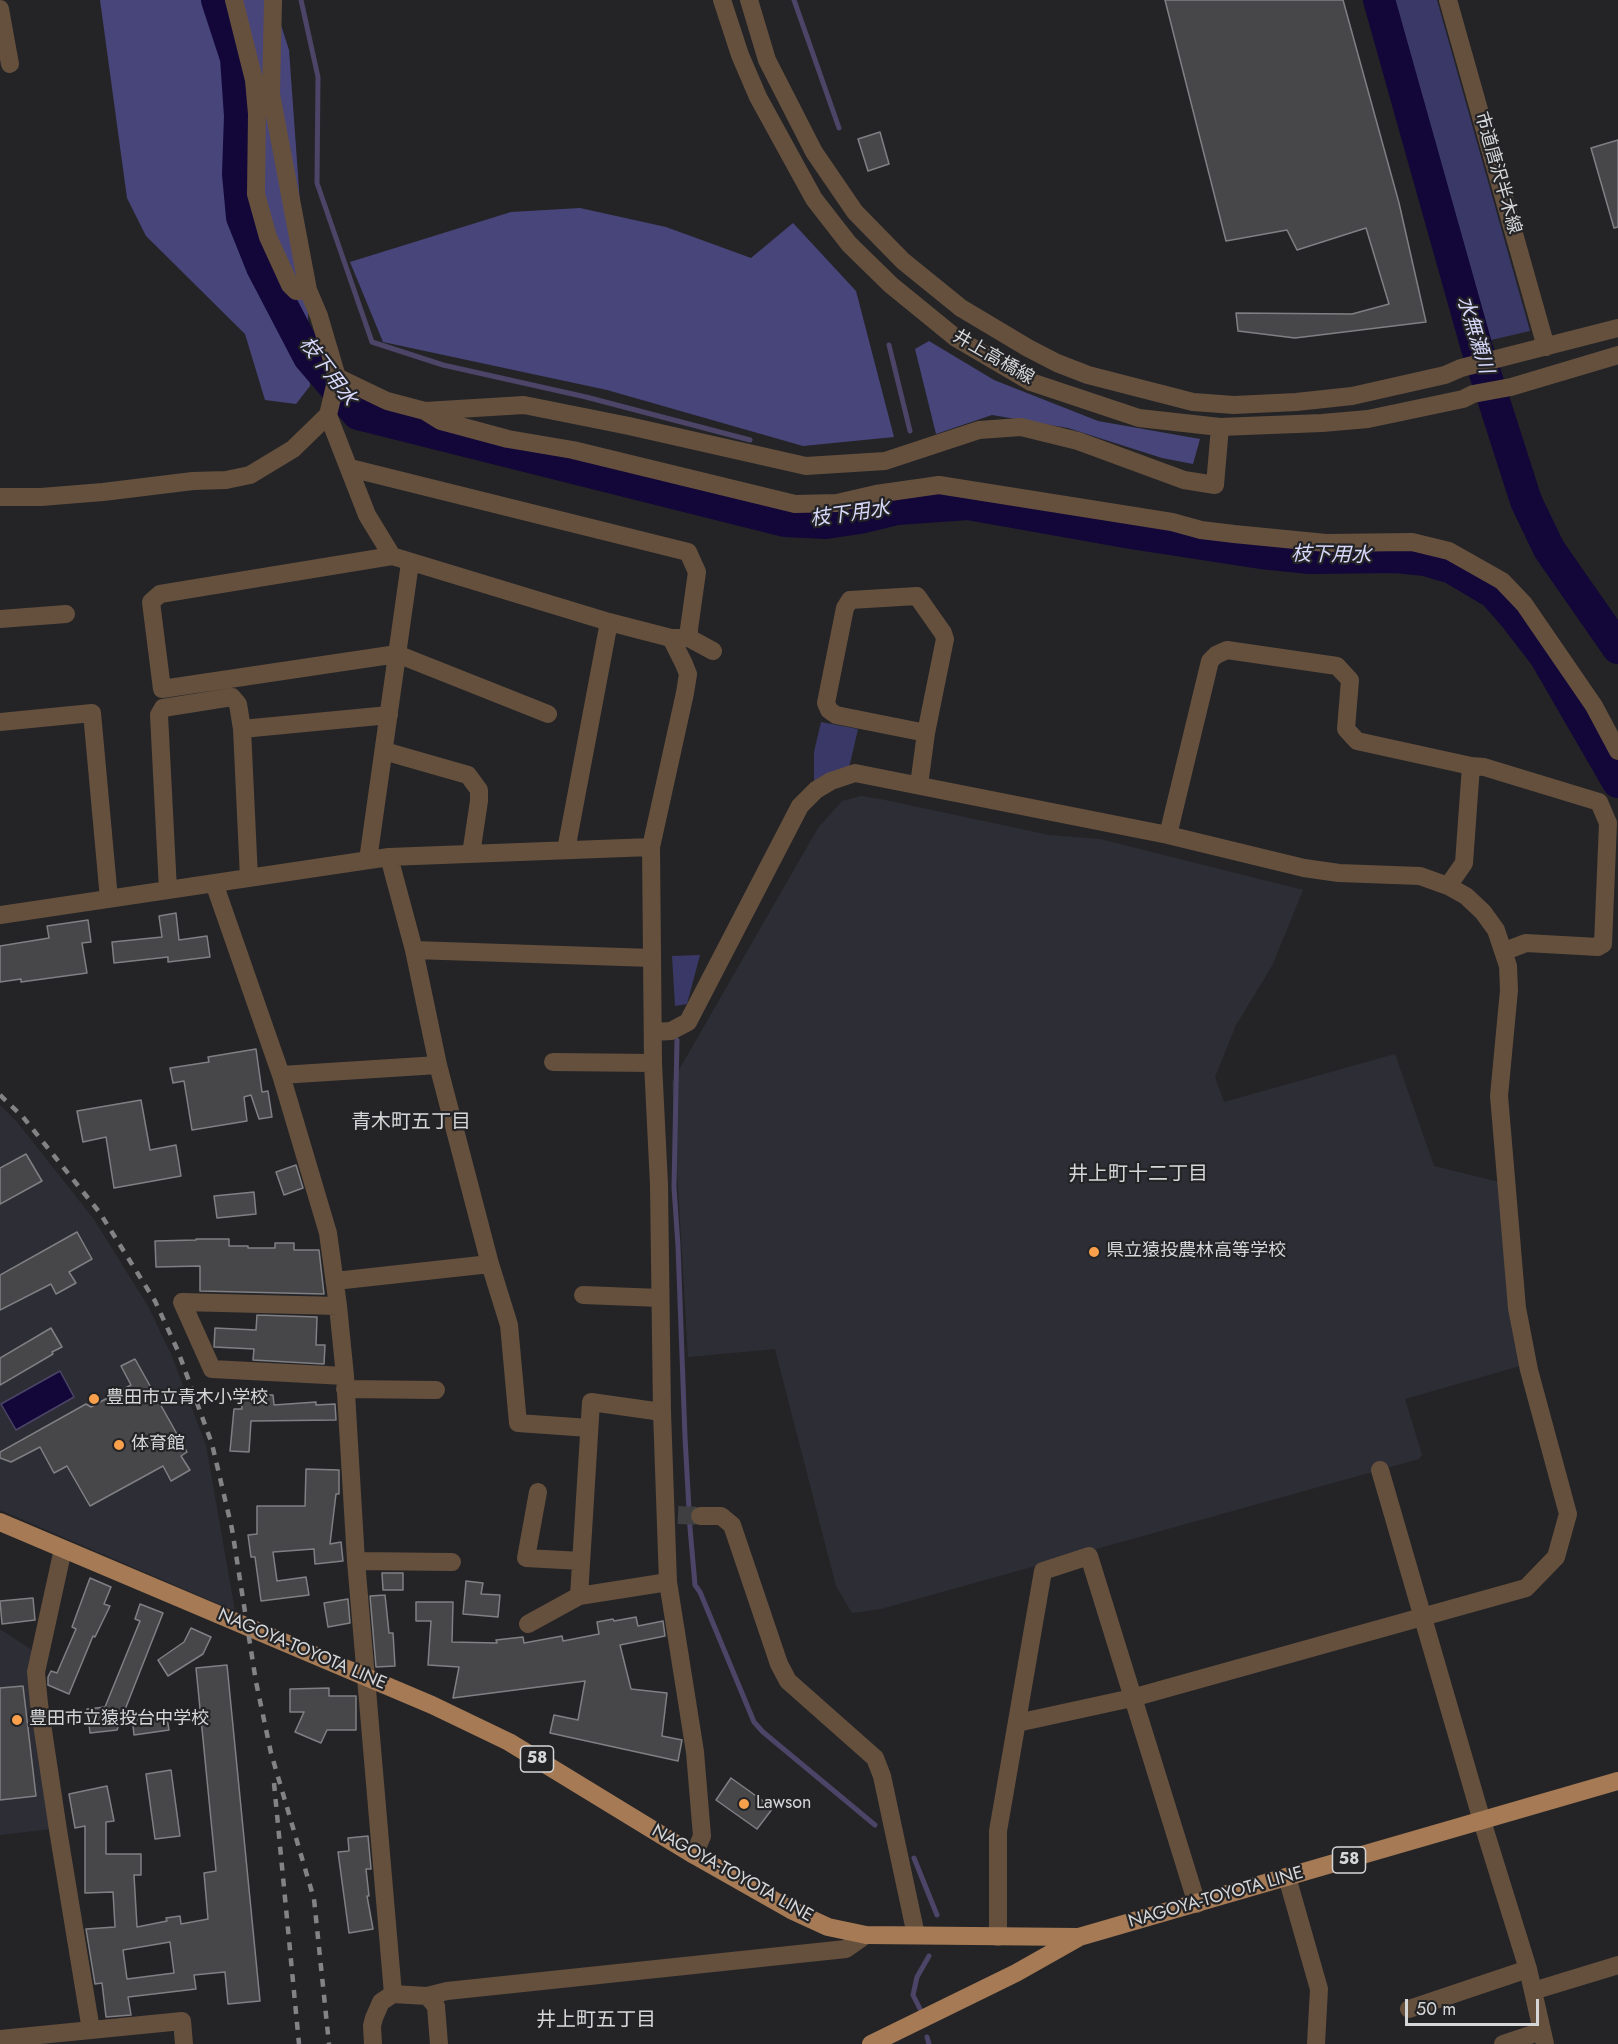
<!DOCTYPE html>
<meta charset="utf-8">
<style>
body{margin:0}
#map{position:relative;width:1618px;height:2044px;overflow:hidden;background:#242427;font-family:Jost,sans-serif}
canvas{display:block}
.scale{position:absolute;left:1405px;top:1999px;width:134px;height:27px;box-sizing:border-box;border:3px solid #d5d6d8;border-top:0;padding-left:8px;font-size:18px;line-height:21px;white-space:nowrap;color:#d5d6d8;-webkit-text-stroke:4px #242427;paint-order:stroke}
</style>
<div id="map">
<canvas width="1618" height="2044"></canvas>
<div class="scale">50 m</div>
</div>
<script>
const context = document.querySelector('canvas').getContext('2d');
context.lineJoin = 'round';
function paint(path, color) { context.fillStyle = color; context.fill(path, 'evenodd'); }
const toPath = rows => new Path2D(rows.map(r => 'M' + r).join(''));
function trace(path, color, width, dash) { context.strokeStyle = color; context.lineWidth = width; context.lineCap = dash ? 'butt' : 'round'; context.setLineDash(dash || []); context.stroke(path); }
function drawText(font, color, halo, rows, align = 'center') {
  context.font = font + ' Jost,"Noto Sans JP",sans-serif'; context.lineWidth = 4.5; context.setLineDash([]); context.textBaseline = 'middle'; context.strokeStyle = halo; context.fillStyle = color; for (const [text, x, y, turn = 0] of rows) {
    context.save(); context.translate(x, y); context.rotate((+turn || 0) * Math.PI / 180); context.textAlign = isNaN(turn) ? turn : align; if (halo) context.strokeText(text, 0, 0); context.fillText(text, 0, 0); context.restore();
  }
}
paint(toPath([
 [861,796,885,800,1049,835,1100,839,1303,890,1272,966,1236,1025,1215,1077,1224,1102,1395,1054,1434,1166,1503,1183,1520,1366,1405,1399,1422,1455,1419,1459,881,1609,852,1613,836,1586,775,1349,688,1357,672,1082,818,828,842,801],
 [0,1105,17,1122,93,1218,148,1306,171,1354,206,1445,235,1611,0,1510],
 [0,1629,35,1652,52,1829,0,1835]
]), '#2d2d36');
paint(toPath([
 [1395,0,1437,0,1530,331,1491,340],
 [821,722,858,729,849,768,814,781,814,752],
 [700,955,687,1004,675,1006,672,956]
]), '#3a3866');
paint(toPath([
 [100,0,273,0,289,50,308,314,310,386,296,404,265,400,245,334,146,236,127,198],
 [580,208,666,227,751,258,793,223,856,291,894,437,803,446,607,390,383,342,350,262,511,212],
 [929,341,994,380,1098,421,1200,439,1193,464,1162,458,1068,428,992,415,936,434,915,349]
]), '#48457b');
const water = toPath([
 [60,1371,74,1397,16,1430,1,1404,60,1371]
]);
paint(water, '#120738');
trace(water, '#4c4568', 1.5);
trace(toPath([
 [301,0,318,77,317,183,372,342,443,365,586,397,750,440],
 [794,0,839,128],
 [889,345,910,431],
 [677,1040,674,1187,678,1246,685,1437,690,1528,695,1585,700,1592,754,1722,763,1732,875,1825],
 [914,1858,937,1915],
 [920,2009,913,1995,917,1977,929,1956],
 [927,2037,929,2044]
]), '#4c4568', 5);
trace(toPath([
 [217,0,236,58,240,116,238,174,242,217,262,267,309,357,358,414,785,521,826,523,860,518,897,509,968,504,1131,533,1261,553,1310,558,1396,557,1425,560,1452,568,1494,593,1515,617,1545,656,1618,782],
 [1379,0,1476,345,1526,501,1549,549,1618,648]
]), '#120738', 32);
const building = toPath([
 [1165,0,1343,0,1399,203,1426,322,1295,338,1238,331,1236,313,1352,314,1389,304,1366,228,1297,250,1287,230,1226,241,1165,0],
 [880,132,889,164,868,171,858,139,880,132],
 [1618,140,1618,227,1614,228,1591,148,1618,140],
 [176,913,179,940,207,936,210,957,168,962,168,957,114,963,112,942,162,937,159,916,176,913],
 [88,920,91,942,82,943,87,973,21,982,21,979,0,982,0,946,49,938,47,926,88,920],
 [256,1049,262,1092,268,1091,272,1117,259,1119,251,1095,244,1097,247,1121,192,1130,184,1081,173,1083,170,1068,209,1062,208,1057,256,1049],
 [141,1100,150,1150,176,1145,181,1176,114,1188,106,1137,83,1142,77,1111,141,1100],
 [26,1154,42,1181,0,1204,0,1168,26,1154],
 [296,1165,303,1188,284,1195,276,1172,296,1165],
 [254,1192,256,1214,217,1218,214,1196,254,1192],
 [77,1232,92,1259,69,1272,76,1283,56,1294,51,1284,0,1310,0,1275,77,1232],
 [196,1239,229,1239,229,1246,248,1246,248,1248,275,1248,275,1243,294,1243,294,1250,319,1250,324,1294,200,1291,200,1266,156,1267,155,1241,196,1240,196,1239],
 [257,1315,317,1317,316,1345,325,1345,324,1364,253,1360,254,1349,214,1347,215,1328,256,1330,257,1315],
 [51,1328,62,1347,52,1352,53,1354,0,1385,0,1358,51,1328],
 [135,1359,187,1452,181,1456,190,1470,171,1481,163,1466,90,1506,67,1466,54,1473,40,1447,11,1462,0,1458,0,1452,86,1404,91,1407,131,1385,121,1366,135,1359],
 [241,1395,273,1395,274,1405,316,1402,316,1405,335,1404,336,1420,251,1421,249,1452,230,1451,234,1409,242,1409,241,1395],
 [306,1469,339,1470,339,1494,336,1494,330,1544,341,1542,343,1561,315,1564,314,1549,273,1552,277,1581,306,1577,309,1595,261,1601,255,1557,251,1557,248,1535,257,1534,257,1506,305,1506,306,1469],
 [382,1573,403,1573,403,1590,383,1590,382,1573],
 [90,1578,111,1587,104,1604,110,1606,95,1637,93,1636,69,1694,48,1685,48,1677,51,1671,57,1673,76,1629,72,1627,90,1578],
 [466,1581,483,1583,481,1594,500,1595,498,1617,463,1614,466,1581],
 [385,1595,389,1633,393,1633,395,1666,376,1667,370,1596,385,1595],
 [33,1598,35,1620,2,1624,0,1601,33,1598],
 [348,1599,350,1623,328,1627,324,1603,348,1599],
 [416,1602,453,1602,452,1642,497,1643,496,1640,523,1637,524,1643,562,1636,563,1641,599,1634,597,1622,613,1619,614,1621,636,1617,638,1626,663,1621,665,1636,620,1645,631,1689,667,1693,662,1736,682,1740,678,1761,550,1733,554,1715,578,1720,585,1681,453,1698,459,1667,428,1665,431,1621,416,1621,416,1602],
 [140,1604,163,1613,117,1730,90,1733,87,1709,105,1707,140,1621,135,1619,140,1604],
 [191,1628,211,1637,203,1654,168,1676,158,1660,184,1642,191,1628],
 [227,1665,260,2001,228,2004,225,1972,194,1975,196,1989,128,1997,131,2015,106,2017,102,1983,95,1984,86,1929,115,1927,113,1892,85,1893,85,1826,75,1828,69,1794,107,1786,114,1821,106,1822,106,1854,141,1854,141,1875,134,1875,137,1927,167,1921,166,1918,180,1916,181,1924,208,1919,204,1873,216,1871,196,1668,227,1665],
 [170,1942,174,1973,127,1979,123,1950,170,1942],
 [23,1686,36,1796,0,1800,0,1688,23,1686],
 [329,1688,329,1696,356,1696,356,1730,327,1730,321,1743,295,1732,304,1712,290,1712,290,1689,329,1688],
 [166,1711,169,1730,134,1735,132,1716,166,1711],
 [171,1770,180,1836,155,1839,146,1774,171,1770],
 [731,1778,773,1808,757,1829,716,1800,731,1778],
 [368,1836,371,1869,366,1869,369,1896,367,1896,373,1929,349,1933,338,1852,349,1851,348,1838,368,1836]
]);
paint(building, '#47474a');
trace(building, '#808084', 1.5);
trace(toPath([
 [678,1515,700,1516]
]), '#3f3f42', 18, [18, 9]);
trace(toPath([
 [234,0,254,80,257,114,256,194,268,237,290,285,296,291,308,290],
 [722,0,740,55,758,97,814,199,849,244,891,285,956,338,1031,382,1139,418,1220,427,1322,423,1368,419,1463,399,1473,394,1511,387,1618,355],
 [749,0,767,60,814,152,855,212,903,261,961,308,1028,348,1057,363,1088,375,1193,402,1234,405,1296,402,1352,396,1445,375,1461,368,1618,328],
 [1448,0,1546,347],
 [0,9,10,64],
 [337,377,387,401,425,411,524,405,629,426,806,466,885,461,979,430,1021,427,1078,441,1184,480,1215,485,1220,427],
 [425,411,441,421,508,439,573,450,795,504,837,503,876,494,939,485,1172,522,1201,530,1234,534,1326,543,1412,542,1449,551,1502,581,1524,604,1594,706,1618,751],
 [328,415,367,515,392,556],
 [350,468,688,552,697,572,689,629,689,638,671,638],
 [0,497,41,497,103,492,193,481,226,480,250,475,293,449,328,415,337,377,319,316,308,290,271,94,273,0],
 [0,619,66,614],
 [689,638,713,651],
 [548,714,397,654,162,689,151,602,160,594,392,556,609,622,671,638,684,664,688,674,685,693,651,847,653,1063,659,1185,662,1412,668,1582,695,1752,702,1836,694,1855],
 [0,722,92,713,109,899],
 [242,729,389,715],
 [384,751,468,775,479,790,479,801,471,854],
 [1471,766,1484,767,1599,802,1608,823,1603,944,1598,947,1526,943,1505,951],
 [919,785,926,733,945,639,943,633,917,596,850,600,845,608,826,703,829,710,836,715,926,733],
 [1168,835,1210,661,1216,655,1227,650,1337,666,1350,680,1346,729,1357,741,1471,766,1464,863,1448,886],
 [566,850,609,622],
 [389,857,414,950,438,1065,490,1264,509,1325,518,1423,589,1428],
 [368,860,410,563],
 [214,883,281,1075,328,1233,338,1306,345,1376,356,1561,393,1994],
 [168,890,159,715,163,708,232,697,238,704,242,729,249,878],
 [0,915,389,857,651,847],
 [414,950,652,958],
 [654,1032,671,1031,688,1022,800,806,816,790,831,781,855,773,1168,835,1304,868,1339,873,1420,876,1448,886,1466,896,1483,912,1496,930,1508,966,1509,990,1499,1096,1517,1308,1529,1370,1568,1514,1556,1557,1526,1588,1132,1698,1017,1723],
 [553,1062,653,1063],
 [281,1075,438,1065],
 [335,1281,490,1264],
 [583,1295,660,1298],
 [338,1306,182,1302,212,1369,345,1376],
 [345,1389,436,1390],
 [662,1412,591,1402,579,1596,668,1582],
 [1380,1470,1482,1821,1528,1969,1545,2044],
 [538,1492,526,1558,581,1561],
 [700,1516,721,1516,732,1525,779,1664,788,1681,875,1758,882,1776,916,1935],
 [63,1549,36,1672,39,1704,58,1830,91,2030],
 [356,1561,452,1562],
 [528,1624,579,1596],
 [1287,1877,1319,1989,1316,2044],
 [998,1937,998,1831,1043,1571,1089,1556,1197,1904],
 [1533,1991,1618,1965],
 [427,1996,436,2006,439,2044],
 [1409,2009,1528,1969],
 [0,2039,182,2021,184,2044],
 [373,2044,372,2026,374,2018,381,2002,393,1994,427,1996,447,1991,846,1949,866,1935],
 [1503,2044,1542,2031]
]), '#65503e', 18);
trace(toPath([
 [0,1522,432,1705,509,1742,694,1855,791,1910,828,1927,866,1935,1079,1937,1618,1781],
 [871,2044,1016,1973,1078,1938]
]), '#a57a55', 18);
trace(toPath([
 [0,1095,23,1117,100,1213,155,1301,178,1351,212,1444,232,1529,256,1682,271,1753,314,1899,329,2044],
 [274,1783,299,2044]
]), '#838386', 4.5, [8, 8]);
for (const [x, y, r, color] of [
 [1094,1252,6,"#f9a04c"],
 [94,1399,6,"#f9a04c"],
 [119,1445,6,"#f9a04c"],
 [17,1720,6,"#f9a04c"],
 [744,1804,6,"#f9a04c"]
]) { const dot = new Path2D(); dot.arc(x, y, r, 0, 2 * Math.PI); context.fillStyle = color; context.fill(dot); trace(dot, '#242427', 2); }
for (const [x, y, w] of [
 [537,1759,33],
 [1349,1860,33]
]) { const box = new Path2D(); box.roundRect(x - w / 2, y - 13, w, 26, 4.5); context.fillStyle = '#242427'; context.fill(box); trace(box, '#d5d6d8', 1.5); }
drawText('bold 16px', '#d5d6d8', null, [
 ["58",537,1759],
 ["58",1349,1860]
]);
drawText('18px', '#d5d6d8', '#242427', [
 ["市道唐沢半木線",1497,173,74],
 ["井上高橋線",993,358,30],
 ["NAGOYA-TOYOTA LINE",302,1650,23],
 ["NAGOYA-TOYOTA LINE",732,1874,29],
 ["NAGOYA-TOYOTA LINE",1216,1898,-16]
]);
drawText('18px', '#d5d6d8', '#242427', [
 ["県立猿投農林高等学校",1106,1252],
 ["豊田市立青木小学校",106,1399],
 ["体育館",131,1445],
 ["豊田市立猿投台中学校",29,1720],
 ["Lawson",756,1804]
], 'left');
drawText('italic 20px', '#d7d8fa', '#242427', [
 ["水無瀬川",1474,335,73],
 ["枝下用水",327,372,53],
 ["枝下用水",850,515,-8],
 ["枝下用水",1331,556,1]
]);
drawText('20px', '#d5d6d8', '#242427', [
 ["青木町五丁目",411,1123],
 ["井上町十二丁目",1138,1175],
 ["井上町五丁目",596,2021]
]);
</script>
